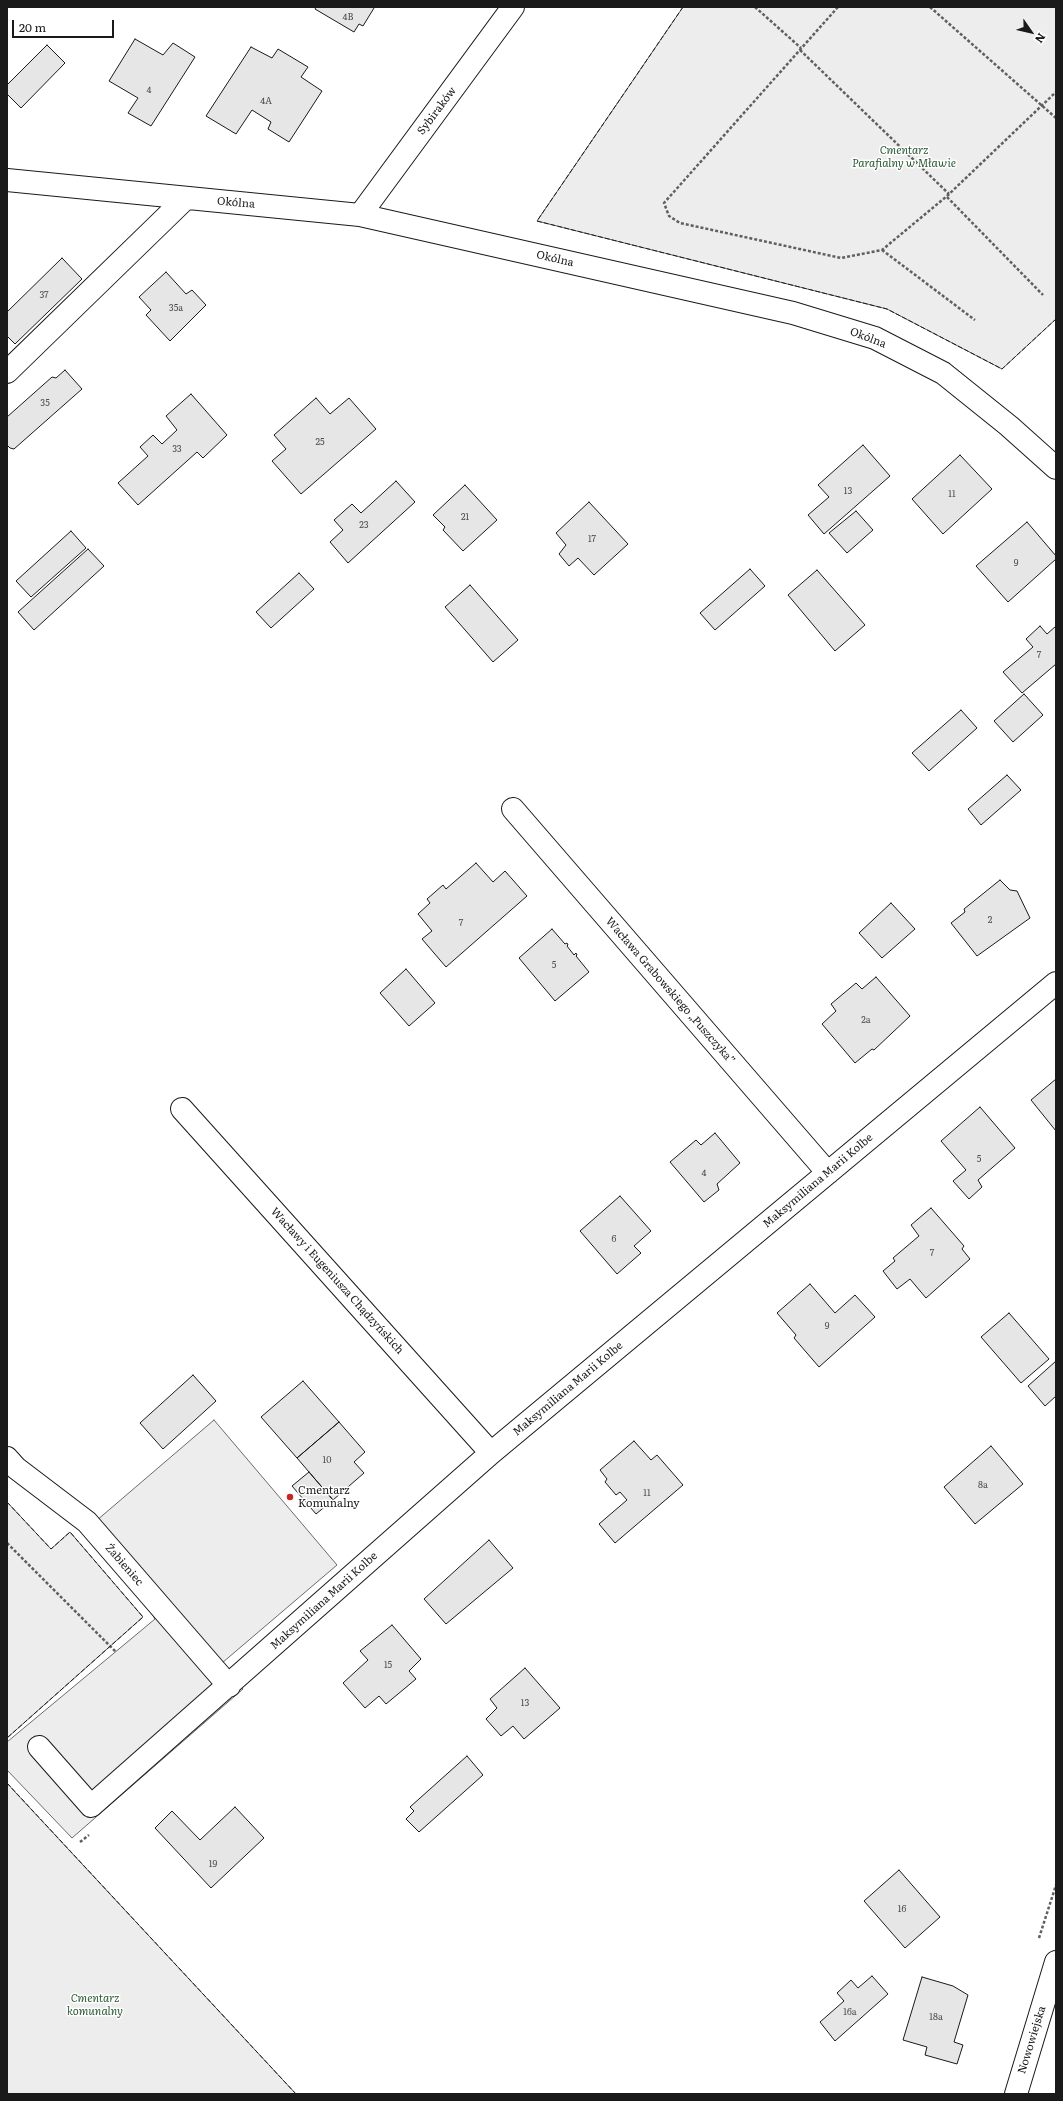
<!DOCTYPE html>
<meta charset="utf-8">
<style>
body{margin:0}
#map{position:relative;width:1063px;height:2101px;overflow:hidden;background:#fff;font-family:Literata,serif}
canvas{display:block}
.frame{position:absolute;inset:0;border:8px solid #1a1a1a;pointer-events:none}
.north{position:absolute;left:1011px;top:12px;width:40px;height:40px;-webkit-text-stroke:3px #fff;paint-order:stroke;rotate:124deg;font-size:11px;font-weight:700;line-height:16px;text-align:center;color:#1a1a1a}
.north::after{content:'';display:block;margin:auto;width:14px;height:18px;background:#1a1a1a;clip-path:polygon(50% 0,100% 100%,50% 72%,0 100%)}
.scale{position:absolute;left:12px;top:20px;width:102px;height:18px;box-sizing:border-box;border:2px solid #1a1a1a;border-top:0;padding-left:5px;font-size:12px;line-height:14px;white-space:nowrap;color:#1a1a1a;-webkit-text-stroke:3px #fff;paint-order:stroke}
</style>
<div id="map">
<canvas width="1063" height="2101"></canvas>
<div class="frame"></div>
<div class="north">N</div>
<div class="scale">20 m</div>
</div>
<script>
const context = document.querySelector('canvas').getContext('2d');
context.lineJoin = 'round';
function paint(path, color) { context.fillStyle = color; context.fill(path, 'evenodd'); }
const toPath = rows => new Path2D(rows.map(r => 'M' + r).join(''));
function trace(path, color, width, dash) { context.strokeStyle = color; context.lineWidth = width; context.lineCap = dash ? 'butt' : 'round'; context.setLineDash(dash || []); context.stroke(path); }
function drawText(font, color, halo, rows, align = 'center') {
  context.font = font + ' Literata,serif'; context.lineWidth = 3; context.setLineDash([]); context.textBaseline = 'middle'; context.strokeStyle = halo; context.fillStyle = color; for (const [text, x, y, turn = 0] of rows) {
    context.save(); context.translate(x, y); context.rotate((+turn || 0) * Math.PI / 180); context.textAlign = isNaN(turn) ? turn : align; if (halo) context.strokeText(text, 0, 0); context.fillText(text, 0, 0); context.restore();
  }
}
const built = toPath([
 [683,7,1056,7,1056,319,1002,369,887,309,537,221,683,7],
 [214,1420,337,1565,222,1663,243,1689,72,1838,7,1770,7,1742,155,1619,96,1521,214,1420],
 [7,1502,51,1549,70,1532,143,1617,7,1738,7,1502],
 [7,1783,15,1792,296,2094,7,2094,7,1783]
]);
paint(built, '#ededed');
trace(built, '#6a6a6a', 1);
const building = toPath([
 [316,7,373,7,374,8,363,26,359,24,354,32,315,9,316,7],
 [135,39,163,55,173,43,195,57,151,126,128,113,138,98,109,81,135,39],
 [47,45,65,63,21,108,7,94,7,85,47,45],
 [251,47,272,58,278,49,308,67,301,77,322,91,289,142,268,129,271,122,252,110,236,134,206,116,251,47],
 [62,258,82,279,15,344,7,336,7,312,62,258],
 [166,272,186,294,192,290,206,305,170,341,146,315,151,310,139,297,166,272],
 [65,370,82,389,14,449,10,448,7,445,7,417,52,377,56,378,65,370],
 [191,394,227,435,203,458,197,452,138,505,118,483,148,456,140,447,153,435,162,444,177,430,166,416,191,394],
 [316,398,330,414,349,398,376,429,301,494,272,461,286,449,274,435,316,398],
 [863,445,890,476,824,534,808,515,829,497,818,485,863,445],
 [960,455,992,489,943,534,912,499,960,455],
 [396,481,415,502,348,563,330,542,343,530,334,520,352,504,361,513,396,481],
 [465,485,497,520,463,551,443,530,445,527,433,515,465,485],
 [589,502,628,544,594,575,578,558,569,566,559,554,566,545,556,533,589,502],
 [856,511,873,530,847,553,829,533,856,511],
 [1027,522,1056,556,1056,559,1008,602,976,566,1027,522],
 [71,531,86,548,31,597,16,581,71,531],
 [88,549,104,566,34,630,18,612,88,549],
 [750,569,765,586,715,630,700,613,750,569],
 [817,570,865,625,835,651,788,595,817,570],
 [299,573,314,589,271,628,256,612,299,573],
 [470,585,518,640,493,662,445,607,470,585],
 [1040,626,1047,634,1056,626,1056,664,1022,693,1003,672,1033,647,1026,639,1040,626],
 [1024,694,1043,715,1013,742,994,721,1024,694],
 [961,710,977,728,929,771,912,753,961,710],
 [1007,775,1021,790,981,825,968,809,1007,775],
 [476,863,493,882,505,871,527,896,446,967,422,939,432,931,418,914,430,903,427,899,443,885,446,889,476,863],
 [1000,880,1010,890,1017,891,1030,918,977,956,951,923,965,912,964,909,1000,880],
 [891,903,915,929,882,958,859,933,891,903],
 [552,929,565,944,567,943,568,945,567,946,574,955,576,953,577,955,576,956,589,972,555,1001,519,958,552,929],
 [406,969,435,1003,409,1026,380,993,406,969],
 [876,977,910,1016,874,1050,872,1049,855,1063,822,1024,836,1011,831,1004,856,983,862,989,876,977],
 [1056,1079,1056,1131,1031,1100,1056,1079],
 [980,1107,1015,1148,978,1180,982,1187,969,1199,953,1181,966,1170,941,1141,980,1107],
 [715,1133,740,1163,717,1184,719,1190,704,1202,670,1162,696,1140,701,1145,715,1133],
 [620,1196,651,1231,634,1246,641,1253,617,1274,580,1231,620,1196],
 [931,1208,964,1246,962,1249,970,1259,926,1298,910,1279,897,1289,883,1271,895,1261,893,1258,919,1236,911,1225,931,1208],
 [810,1284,835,1313,855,1295,875,1317,819,1367,794,1338,796,1335,777,1313,810,1284],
 [1009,1313,1049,1359,1021,1383,981,1337,1009,1313],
 [1056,1361,1056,1396,1045,1406,1028,1386,1056,1361],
 [193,1375,216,1401,163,1449,140,1423,193,1375],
 [303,1381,339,1422,297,1458,261,1417,303,1381],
 [339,1422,365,1452,354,1462,364,1473,333,1500,297,1458,339,1422],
 [634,1441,651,1460,657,1455,683,1485,615,1543,599,1524,627,1500,620,1492,616,1495,605,1482,607,1479,600,1470,634,1441],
 [991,1446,1023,1484,975,1524,944,1487,991,1446],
 [309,1472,333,1500,316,1514,292,1486,309,1472],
 [489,1540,513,1568,446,1624,424,1599,489,1540],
 [392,1625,421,1659,409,1671,416,1679,386,1704,379,1696,365,1708,343,1683,368,1660,360,1651,392,1625],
 [525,1668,560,1708,524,1739,513,1726,501,1736,486,1719,497,1708,490,1699,525,1668],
 [467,1756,483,1775,419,1832,406,1819,414,1811,410,1807,467,1756],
 [235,1807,264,1838,211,1888,155,1828,172,1811,200,1840,235,1807],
 [899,1870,940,1917,905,1948,864,1901,899,1870],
 [872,1976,888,1994,835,2041,820,2022,844,2001,837,1993,851,1980,858,1988,872,1976],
 [922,1977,953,1986,968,1995,954,2042,963,2045,957,2064,925,2055,927,2047,903,2040,922,1977]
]);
paint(building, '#e6e6e6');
trace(building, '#1a1a1a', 1);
const minor = toPath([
 [7,180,360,215,793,313,875,338,943,373,1009,426,1056,468],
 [360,215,513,7],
 [7,372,186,198],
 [513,809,828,1173],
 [182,1109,491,1453],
 [7,1458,16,1468,87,1522,229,1686],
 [39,1747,91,1806,491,1453,1056,983],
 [1016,2094,1056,1962]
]);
trace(minor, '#1a1a1a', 24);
trace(toPath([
 [755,7,801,48],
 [838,7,664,203,669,216,680,223,841,258,882,250,947,196,1056,92],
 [930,7,1056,118],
 [800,50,949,194],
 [947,197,1043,295],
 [882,250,975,320],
 [7,1543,116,1652],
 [80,1842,89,1835],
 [1039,1938,1056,1885]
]), '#5f5f5f', 2.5, [3, 2]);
trace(minor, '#fff', 22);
trace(toPath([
 [683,7,537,221,887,309,1002,369,1056,319],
 [7,1502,51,1549,70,1532,143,1617,7,1738],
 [7,1783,296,2094]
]), '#1a1a1a', 1, [5, 2]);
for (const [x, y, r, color] of [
 [290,1497,4,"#c62828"]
]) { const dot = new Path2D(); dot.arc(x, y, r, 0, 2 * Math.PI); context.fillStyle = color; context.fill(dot); trace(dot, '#fff', 1.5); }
drawText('9px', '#4d4d4d', null, [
 ["4B",348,17],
 ["4",149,90],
 ["4A",266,101],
 ["37",44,295],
 ["35a",176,308],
 ["35",45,403],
 ["25",320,442],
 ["33",177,449],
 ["13",848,491],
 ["11",952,494],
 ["21",465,517],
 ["23",364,525],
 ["17",592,539],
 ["9",1016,563],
 ["7",1039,655],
 ["2",990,920],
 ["7",461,923],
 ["5",554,965],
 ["2a",866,1020],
 ["5",979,1159],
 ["4",704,1173],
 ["6",614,1239],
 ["7",932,1253],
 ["9",827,1326],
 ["10",327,1460],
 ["8a",983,1485],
 ["11",647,1493],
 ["15",388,1665],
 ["13",525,1703],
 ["19",213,1864],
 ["16",902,1909],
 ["16a",850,2012],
 ["18a",936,2017]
]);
drawText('11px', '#1a1a1a', '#fff', [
 ["Sybiraków",437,111,-53],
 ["Okólna",236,203,5],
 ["Okólna",555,259,13],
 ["Okólna",868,338,21],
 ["Wacława Grabowskiego „Puszczyka”",670,991,49],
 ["Maksymiliana Marii Kolbe",818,1181,-40],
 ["Wacławy i Eugeniusza Chądzyńskich",337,1281,48],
 ["Maksymiliana Marii Kolbe",568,1389,-40],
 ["Żabieniec",124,1565,49],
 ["Maksymiliana Marii Kolbe",324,1601,-42],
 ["Nowowiejska",1032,2040,-73]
]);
drawText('italic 11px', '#2b5a34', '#fff', [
 ["Cmentarz",904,151],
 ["Parafialny w Mławie",904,164],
 ["Cmentarz",95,1999],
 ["komunalny",95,2012]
]);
drawText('11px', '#1a1a1a', '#fff', [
 ["Cmentarz",298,1491],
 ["Komunalny",298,1504]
], 'left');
</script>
